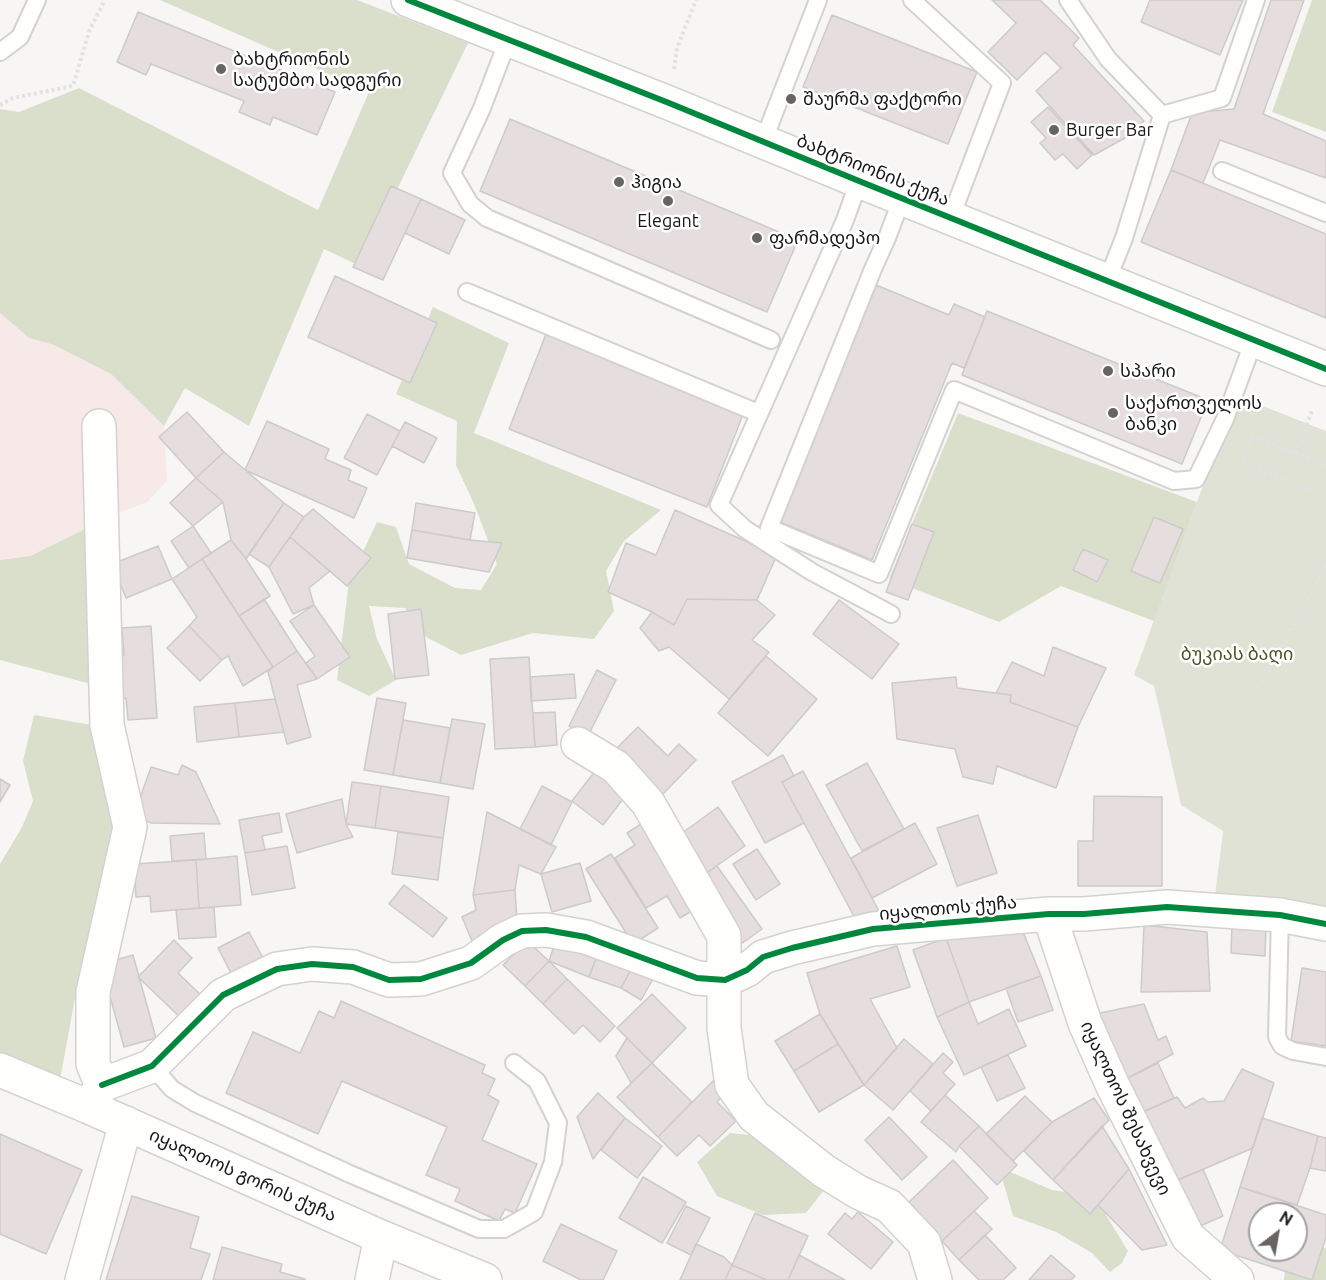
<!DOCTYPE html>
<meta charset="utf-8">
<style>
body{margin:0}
#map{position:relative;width:1326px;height:1280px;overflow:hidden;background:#f8f6f4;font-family:Ubuntu,sans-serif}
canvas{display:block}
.north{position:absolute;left:1248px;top:1202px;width:60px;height:60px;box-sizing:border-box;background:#fff;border:2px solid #a3a2a2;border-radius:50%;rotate:31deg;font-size:16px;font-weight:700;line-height:24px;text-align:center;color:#191717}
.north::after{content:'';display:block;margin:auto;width:21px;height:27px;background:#676564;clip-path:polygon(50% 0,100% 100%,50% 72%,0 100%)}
</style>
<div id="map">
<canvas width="1326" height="1280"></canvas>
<div class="north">N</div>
</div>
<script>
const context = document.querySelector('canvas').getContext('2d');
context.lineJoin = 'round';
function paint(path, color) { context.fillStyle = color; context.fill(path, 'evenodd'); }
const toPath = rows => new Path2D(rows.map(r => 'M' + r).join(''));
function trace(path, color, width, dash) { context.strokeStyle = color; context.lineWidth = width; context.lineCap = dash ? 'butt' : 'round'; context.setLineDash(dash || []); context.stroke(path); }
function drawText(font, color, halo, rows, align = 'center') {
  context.font = font + ' Ubuntu,"Noto Sans Georgian",sans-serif'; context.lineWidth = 5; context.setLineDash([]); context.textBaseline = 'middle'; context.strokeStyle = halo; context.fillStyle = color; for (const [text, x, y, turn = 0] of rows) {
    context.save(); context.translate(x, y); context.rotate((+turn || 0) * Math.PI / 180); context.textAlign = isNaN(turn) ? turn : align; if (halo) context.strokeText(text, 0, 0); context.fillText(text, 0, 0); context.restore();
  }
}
paint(toPath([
 [0,313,29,338,54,345,111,374,164,426,167,481,147,502,111,516,30,556,0,560]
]), '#f6e9e8');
paint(toPath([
 [1240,397,1326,431,1326,907,1311,904,1215,896,1223,831,1181,805,1154,686,1134,675,1201,491]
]), '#dfe2d5');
paint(toPath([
 [160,0,357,0,468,43,360,266,324,249,249,426,185,388,164,426,111,374,54,345,29,338,0,313,0,109,19,112,79,88,318,210,369,92],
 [1312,0,1326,0,1326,132,1272,112],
 [433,307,509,343,474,433,661,510,624,541,606,571,614,611,594,639,533,633,461,655,426,637,405,608,369,606,377,639,396,680,369,696,337,680,349,581,377,522,396,527,409,564,455,588,481,590,497,564,474,504,456,465,457,421,396,394],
 [958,413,1197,502,1154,621,1061,586,999,622,889,579],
 [91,526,95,685,0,660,0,560,30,556],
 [34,715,92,725,120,822,78,982,60,1080,0,1056,0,864,22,827,33,801,23,761],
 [730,1133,758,1136,825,1189,806,1213,763,1215,717,1196,697,1162],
 [999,1167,1052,1190,1076,1193,1092,1192,1128,1251,1122,1263,1110,1272,1092,1253,1056,1232,1013,1216],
 [1309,1245,1326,1248,1326,1280,1284,1280,1287,1250,1296,1250]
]), '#dadfcc');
const building = toPath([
 [992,0,1040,0,1079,38,1073,45,1144,121,1125,138,1094,155,1036,91,1061,68,1045,52,1017,80,988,52,1016,23,992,0],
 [1150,0,1243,0,1220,55,1141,22,1150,0],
 [1271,0,1304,0,1263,114,1326,141,1326,178,1220,140,1203,183,1171,170,1192,113,1234,109,1271,0],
 [138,12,335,92,317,135,273,117,270,125,239,112,244,101,151,64,146,75,117,62,138,12],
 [832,15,977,72,948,144,803,87,832,15],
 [1048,107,1092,155,1077,169,1063,154,1055,160,1040,143,1046,138,1031,122,1048,107],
 [510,119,798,240,767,312,480,191,510,119],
 [1171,170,1326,234,1326,318,1141,242,1171,170],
 [391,186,421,199,383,280,353,267,391,186],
 [421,199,465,220,449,254,405,233,421,199],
 [335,276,437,323,410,383,308,337,335,276],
 [876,285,949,315,954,304,985,317,964,368,952,363,872,560,780,522,876,285],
 [987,311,1208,400,1182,464,962,375,987,311],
 [546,334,744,412,707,507,509,429,546,334],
 [187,412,224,452,196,478,159,437,187,412],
 [367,414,400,431,377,475,344,458,367,414],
 [267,421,329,449,325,459,351,470,348,480,367,488,354,518,245,470,267,421],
 [405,422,437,438,424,463,392,446,405,422],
 [224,452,284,503,246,559,231,540,223,502,196,478,224,452],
 [196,478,223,502,193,526,170,503,196,478],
 [284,503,304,517,269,567,249,554,284,503],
 [416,503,475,513,470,540,412,530,416,503],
 [313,509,371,558,347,586,290,537,304,517,313,509],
 [675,510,777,555,757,600,687,599,674,625,652,612,608,592,626,543,656,555,675,510],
 [1154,517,1183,529,1160,583,1131,571,1154,517],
 [912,524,934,532,908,600,886,592,912,524],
 [193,526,211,553,189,568,171,541,193,526],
 [412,530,470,540,502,543,489,572,407,558,412,530],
 [290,537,330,571,309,588,314,605,293,614,269,567,290,537],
 [231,540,246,559,270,596,239,616,202,559,231,540],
 [158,546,172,579,126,598,112,564,158,546],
 [1083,549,1108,560,1097,582,1073,570,1083,549],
 [202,559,273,667,243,686,228,656,222,660,189,626,197,617,172,579,202,559],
 [264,599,297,651,273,667,239,616,264,599],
 [687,599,757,600,775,615,752,640,769,652,729,699,669,647,659,651,640,628,652,612,674,625,687,599],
 [839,600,899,644,872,679,813,634,839,600],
 [314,605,350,657,317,679,306,663,315,656,290,621,314,605],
 [421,609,429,675,395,679,388,614,421,609],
 [151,626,157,718,128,720,126,698,120,699,117,656,124,655,122,628,151,626],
 [189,626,222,660,200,681,167,648,189,626],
 [1053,647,1106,668,1078,727,1010,702,1011,695,996,693,1012,662,1044,676,1053,647],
 [297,651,317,679,297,685,311,737,287,744,268,672,273,667,297,651],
 [766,656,817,699,768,756,718,713,766,656],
 [529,657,535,747,495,749,490,659,529,657],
 [597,670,616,680,588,736,569,726,597,670],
 [574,674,576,698,531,701,530,677,574,674],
 [956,677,957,688,1011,695,1010,702,1078,727,1056,788,997,766,993,784,963,777,955,749,897,739,892,683,956,677],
 [377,698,406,703,393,775,364,770,377,698],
 [275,699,284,732,239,737,235,703,275,699],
 [235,703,239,737,197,742,194,707,235,703],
 [555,712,557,745,535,747,533,713,555,712],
 [452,719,485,724,473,789,440,783,452,719],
 [403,720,450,728,440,783,393,775,403,720],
 [638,727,668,756,679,744,696,760,659,798,613,752,638,727],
 [783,755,794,776,782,782,804,823,765,843,732,782,783,755],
 [867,763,904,829,862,851,826,785,867,763],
 [182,765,196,772,220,824,151,823,134,815,151,767,178,775,182,765],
 [599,766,630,790,603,825,572,801,599,766],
 [803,771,879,911,857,922,782,782,803,771],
 [0,779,10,785,0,802,0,779],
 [352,782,381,786,375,828,346,824,352,782],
 [381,786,449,797,443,838,375,828,381,786],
 [542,786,572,802,551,845,520,829,542,786],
 [1094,796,1162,797,1162,886,1078,886,1078,841,1093,841,1094,796],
 [342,799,346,824,353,837,297,853,286,814,342,799],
 [718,807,745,846,705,874,678,836,718,807],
 [487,812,556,847,541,874,519,865,515,890,473,895,487,812],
 [279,813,282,832,262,836,265,850,245,853,239,820,279,813],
 [978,815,997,873,957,886,937,828,978,815],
 [644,822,697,908,680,918,667,896,646,908,615,858,635,845,627,833,644,822],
 [915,823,937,864,872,898,851,858,915,823],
 [398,832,443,838,438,880,392,874,398,832],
 [204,833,206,859,172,861,170,836,204,833],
 [287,846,295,888,252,895,245,853,287,846],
 [757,849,780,884,756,900,733,864,757,849],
 [611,854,658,928,633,944,586,869,611,854],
 [237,856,241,905,199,908,196,860,237,856],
 [196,860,199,908,151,912,150,896,136,897,134,864,196,860],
 [580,863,591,901,552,912,541,874,580,863],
 [717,866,762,929,741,944,696,881,717,866],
 [404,885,447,918,433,937,389,904,404,885],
 [515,890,517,921,472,941,462,917,476,910,473,895,515,890],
 [214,907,216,937,179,939,176,910,214,907],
 [1144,925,1207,932,1210,991,1141,992,1144,925],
 [1232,925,1266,927,1265,956,1231,953,1232,925],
 [249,932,263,958,232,975,218,948,249,932],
 [1023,932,1041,976,969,1002,946,938,1023,932],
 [946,938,969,1002,937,1017,913,950,946,938],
 [174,940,192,958,178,973,204,998,183,1020,138,977,174,940],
 [527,941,549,961,525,986,503,965,527,941],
 [555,943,596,959,589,977,549,961,555,943],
 [897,946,910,987,870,999,897,1048,864,1085,820,1014,807,973,897,946],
 [133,955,156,1038,124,1047,101,964,133,955],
 [597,955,632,968,621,988,589,977,597,955],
 [637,958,658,970,641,1000,621,988,637,958],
 [549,961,567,979,543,1004,525,986,549,961],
 [1302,968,1326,972,1326,1046,1291,1041,1302,968],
 [1041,976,1053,1010,1018,1022,1006,988,1041,976],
 [567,979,615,1026,600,1042,583,1025,574,1034,543,1004,567,979],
 [652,994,686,1028,652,1063,617,1028,652,994],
 [341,1001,485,1065,482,1073,495,1079,488,1095,499,1101,482,1140,537,1164,515,1213,505,1209,499,1221,455,1201,460,1189,426,1175,447,1127,342,1081,318,1134,226,1093,253,1032,300,1053,319,1011,334,1018,341,1001],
 [969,1002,978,1024,1009,1009,1026,1046,964,1075,937,1017,969,1002],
 [1144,1004,1158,1040,1166,1036,1173,1054,1124,1080,1095,1014,1144,1004],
 [820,1014,838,1044,794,1071,775,1041,820,1014],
 [627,1038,652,1063,631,1083,616,1056,627,1038],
 [904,1039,933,1064,893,1110,864,1085,904,1039],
 [838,1044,864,1085,819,1112,794,1071,838,1044],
 [943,1053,953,1062,943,1073,955,1084,931,1111,910,1091,943,1053],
 [1008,1055,1025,1088,997,1101,981,1067,1008,1055],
 [652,1063,692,1102,658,1137,617,1097,652,1063],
 [1158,1063,1174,1098,1138,1114,1124,1080,1158,1063],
 [1242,1069,1274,1083,1253,1148,1171,1183,1138,1114,1177,1097,1185,1108,1203,1098,1208,1102,1224,1101,1242,1069],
 [713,1081,725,1093,717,1102,736,1121,710,1146,699,1135,677,1156,658,1137,713,1081],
 [598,1093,625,1118,593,1159,577,1117,598,1093],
 [945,1095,979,1126,959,1146,956,1152,921,1122,945,1095],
 [1025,1096,1052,1122,1013,1161,986,1134,1025,1096],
 [1094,1098,1109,1120,1053,1180,1024,1151,1052,1122,1094,1098],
 [889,1117,927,1157,902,1180,865,1140,889,1117],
 [625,1118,662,1146,637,1178,601,1150,625,1118],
 [1262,1118,1318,1136,1310,1168,1297,1205,1240,1187,1262,1118],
 [979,1126,1017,1165,997,1185,959,1146,979,1126],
 [1102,1126,1129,1169,1090,1214,1053,1180,1102,1126],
 [0,1134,82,1170,46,1254,0,1234,0,1134],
 [1318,1136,1326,1138,1326,1171,1310,1168,1318,1136],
 [953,1160,988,1198,942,1241,907,1204,953,1160],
 [1129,1169,1167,1245,1142,1250,1098,1205,1129,1169],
 [1203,1169,1223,1216,1191,1230,1171,1183,1203,1169],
 [643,1177,686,1202,662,1243,619,1218,643,1177],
 [1240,1187,1326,1215,1326,1237,1312,1280,1220,1250,1240,1187],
 [1260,1214,1296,1214,1296,1250,1260,1250,1260,1214],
 [132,1196,199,1217,190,1248,210,1254,201,1280,106,1280,132,1196],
 [686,1206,710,1218,691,1255,667,1243,686,1206],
 [974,1211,992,1229,959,1260,942,1241,974,1211],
 [858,1212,893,1242,871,1269,828,1234,845,1213,852,1219,858,1212],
 [755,1213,808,1236,788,1280,767,1280,732,1265,755,1213],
 [561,1224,617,1251,603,1280,581,1280,543,1261,561,1224],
 [985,1235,1016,1268,1003,1280,979,1280,959,1260,985,1235],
 [696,1244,724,1257,732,1265,725,1280,680,1280,696,1244],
 [222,1247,282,1264,280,1272,305,1279,305,1280,213,1280,222,1247],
 [799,1255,845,1280,788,1280,799,1255],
 [1051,1255,1075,1276,1071,1280,1029,1280,1051,1255],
 [732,1265,767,1280,725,1280,732,1265]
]);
paint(building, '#e5ddde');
trace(building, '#cdcbca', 1.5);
const service = toPath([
 [912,0,1002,83,951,217],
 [1068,0,1108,59,1162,115],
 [508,40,482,108,452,173,470,204,487,218,771,340],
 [0,52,20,37,37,0],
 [1162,115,1222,98,1256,0],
 [763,142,818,0],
 [1222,171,1326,213],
 [859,181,845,220,719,505,745,529,812,572,891,614],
 [902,198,887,238,873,269,769,528,879,574,954,390,1174,481,1196,479,1225,419,1254,340],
 [1107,281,1124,238,1162,115],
 [467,292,758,413],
 [1280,915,1277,1037,1282,1046,1293,1051,1326,1057],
 [152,1066,172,1089,195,1103,350,1174,479,1229,504,1229,534,1212,553,1162,558,1123,537,1081,514,1063]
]);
const minor = toPath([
 [578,744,616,767,648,803,724,936,724,1028,732,1085,754,1116,824,1171,858,1192,889,1206,924,1243,935,1280],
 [1049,914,1085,1023,1112,1084,1188,1237,1237,1280],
 [0,1070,89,1107,381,1237,485,1280],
 [102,1085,152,1066,223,995,277,969,312,964,353,967,389,980,421,979,471,963,503,940,522,931,546,930,586,937,697,978,725,980,747,970,763,957,792,948,873,929,1049,914,1084,914,1167,907,1280,915,1326,924],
 [89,1107,102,1085,93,1064,93,992,130,827,107,725,99,426],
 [82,1280,126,1123],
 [372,1280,381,1237]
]);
const tertiary = toPath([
 [408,0,669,103,859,181,1326,369]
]);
trace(service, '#d4d2d0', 20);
trace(minor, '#d4d2d0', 36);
trace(tertiary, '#d4d2d0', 36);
trace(toPath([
 [674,69,677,48,696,0],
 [0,105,13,98,73,86,90,29,105,0],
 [1295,453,1312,411],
 [1326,465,1252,436,1242,463,1320,493,1326,479],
 [1259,689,1326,565]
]), '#e2e2e1', 4, [3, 3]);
trace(service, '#fefefd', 16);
trace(minor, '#fefefd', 33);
trace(tertiary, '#fefefd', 33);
trace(toPath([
 [408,0,669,103,859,181,1326,369],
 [102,1085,152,1066,223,995,277,969,312,964,353,967,389,980,421,979,471,963,503,940,522,931,546,930,586,937,697,978,725,980,747,970,763,957,792,948,873,929,1049,914,1084,914,1167,907,1280,915,1326,924]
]), '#00873e', 6);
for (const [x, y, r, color] of [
 [221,69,6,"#676564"],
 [791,99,6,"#676564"],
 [1054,130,6,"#676564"],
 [619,182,6,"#676564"],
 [668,201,6,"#676564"],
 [757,238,6,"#676564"],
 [1108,371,6,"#676564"],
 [1113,413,6,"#676564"]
]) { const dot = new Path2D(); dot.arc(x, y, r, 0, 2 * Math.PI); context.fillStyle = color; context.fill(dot); trace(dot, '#fff', 2); }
drawText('18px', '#191717', '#fff', [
 ["ბახტრიონის",233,59],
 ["სატუმბო სადგური",233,80],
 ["შაურმა ფაქტორი",803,99],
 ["Burger Bar",1066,130],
 ["ჰიგია",631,182],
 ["Elegant",668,221,"center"],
 ["ფარმადეპო",769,238],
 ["სპარი",1120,371],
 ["საქართველოს",1125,403],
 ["ბანკი",1125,424]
], 'left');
drawText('18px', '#191717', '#fff', [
 ["ბახტრიონის ქუჩა",873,170,22],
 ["იყალთოს ქუჩა",948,908,-5],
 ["იყალთოს შესახვევი",1126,1108,65],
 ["იყალთოს გორის ქუჩა",243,1175,24]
]);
drawText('18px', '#485421', '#fff', [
 ["ბუკიას ბაღი",1237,654]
]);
</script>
